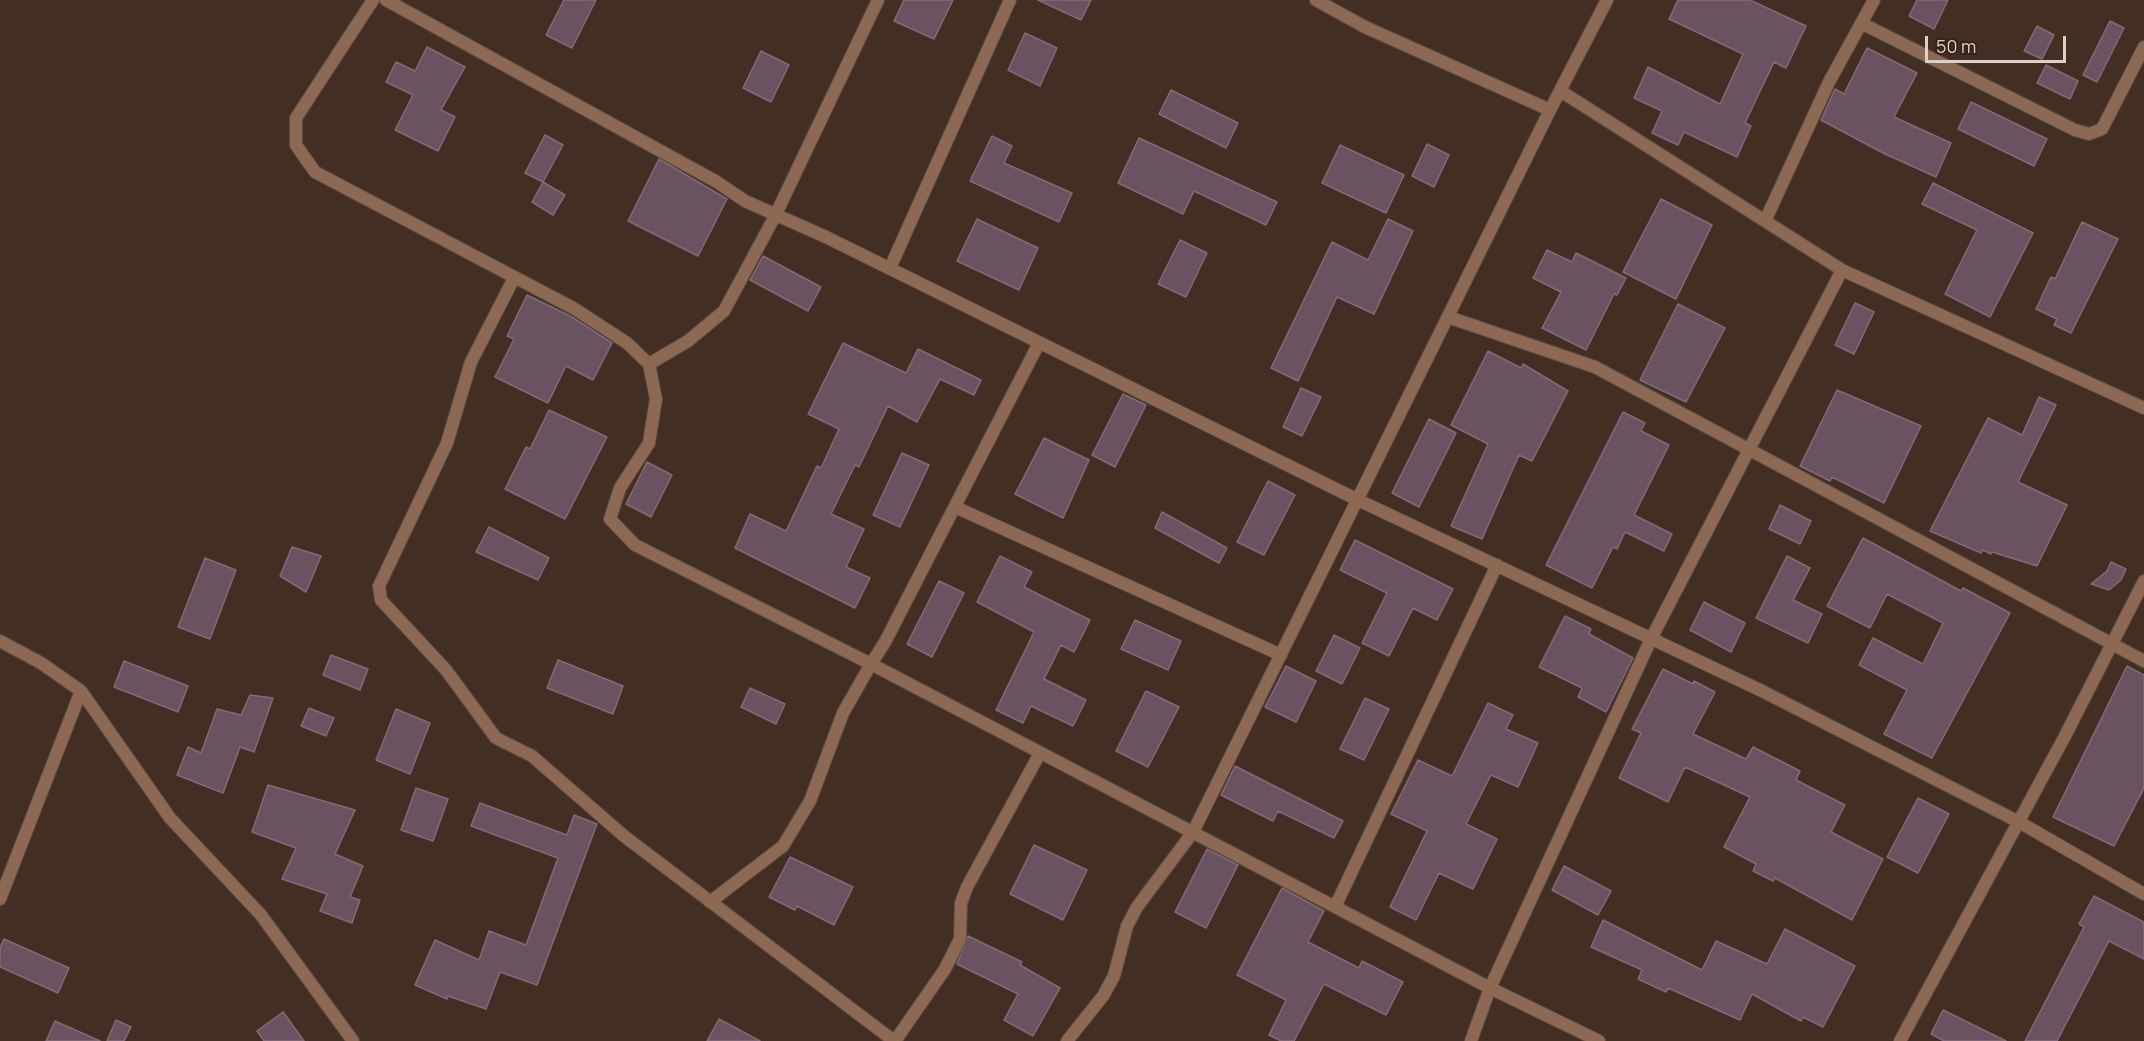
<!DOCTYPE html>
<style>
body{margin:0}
#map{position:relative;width:2144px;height:1041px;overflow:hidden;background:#422e23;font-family:Manrope,sans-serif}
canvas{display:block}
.scale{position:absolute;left:1925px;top:36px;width:141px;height:27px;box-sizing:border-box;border:3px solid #ddd0c9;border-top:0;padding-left:8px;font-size:18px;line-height:21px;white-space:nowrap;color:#ddd0c9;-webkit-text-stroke:4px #372419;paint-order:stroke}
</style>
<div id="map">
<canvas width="2144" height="1041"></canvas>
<div class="scale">50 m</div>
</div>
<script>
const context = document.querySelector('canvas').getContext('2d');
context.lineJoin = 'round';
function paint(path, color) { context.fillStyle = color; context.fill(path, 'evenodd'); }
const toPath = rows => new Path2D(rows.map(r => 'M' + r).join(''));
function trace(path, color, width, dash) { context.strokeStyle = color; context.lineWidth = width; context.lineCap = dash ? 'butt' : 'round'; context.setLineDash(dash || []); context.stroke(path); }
const building = toPath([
 [564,0,596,0,572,48,546,35,564,0],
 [904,0,953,0,934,39,894,21,904,0],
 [1038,0,1091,0,1081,20,1038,0],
 [1678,0,1750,0,1806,26,1786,68,1774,62,1745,123,1751,126,1737,157,1684,132,1678,145,1652,133,1662,111,1634,98,1648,67,1720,104,1743,54,1669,19,1678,0],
 [1917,0,1948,0,1934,29,1909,16,1917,0],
 [2110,21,2124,28,2097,82,2083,75,2110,21],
 [2037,26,2054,35,2042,59,2024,51,2037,26],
 [1025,33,1057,48,1040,86,1008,70,1025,33],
 [427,47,465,67,441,110,455,117,438,151,395,130,413,95,386,82,396,62,415,71,427,47],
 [1867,48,1917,73,1894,117,1951,143,1936,177,1885,154,1821,120,1835,89,1844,94,1867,48],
 [761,51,789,65,771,102,743,88,761,51],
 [2046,65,2078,81,2070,99,2037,83,2046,65],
 [1171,90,1238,123,1226,148,1159,114,1171,90],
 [1971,102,2047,139,2034,166,1958,129,1971,102],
 [545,135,563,145,543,182,525,173,545,135],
 [992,136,1012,146,1004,163,1072,193,1059,222,970,181,992,136],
 [1139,138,1277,202,1266,225,1194,191,1183,214,1118,183,1139,138],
 [1427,144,1449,155,1434,187,1412,176,1427,144],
 [1340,145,1404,175,1386,213,1322,183,1340,145],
 [659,159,727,199,698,256,628,221,659,159],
 [543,182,565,195,553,215,532,202,543,182],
 [1933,183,2033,233,1990,317,1945,294,1977,230,1922,204,1933,183],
 [1661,199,1712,225,1676,299,1623,272,1661,199],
 [977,219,1038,248,1019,290,957,261,977,219],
 [1388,219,1413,231,1374,314,1337,297,1298,381,1271,368,1332,242,1368,260,1388,219],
 [2082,222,2118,239,2071,333,2054,325,2057,319,2036,309,2051,277,2055,279,2082,222],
 [1180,240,1207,253,1186,297,1158,284,1180,240],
 [1547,250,1572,262,1576,253,1626,278,1617,295,1614,294,1586,350,1542,328,1561,292,1533,278,1547,250],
 [763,256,821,287,808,311,750,280,763,256],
 [527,295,572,317,612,343,593,380,566,366,548,403,495,377,514,339,507,336,527,295],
 [1855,303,1874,312,1854,354,1835,345,1855,303],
 [1678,304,1725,328,1686,402,1640,380,1678,304],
 [843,343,906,373,918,349,981,380,974,395,940,379,917,422,888,406,859,467,855,465,831,514,864,529,846,567,870,578,855,608,735,548,750,514,786,531,817,466,821,468,839,429,808,414,843,343],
 [1488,351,1521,368,1523,364,1568,391,1532,461,1519,455,1482,539,1451,526,1488,444,1451,425,1488,351],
 [1301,388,1321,397,1302,436,1283,427,1301,388],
 [1837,390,1921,426,1884,503,1832,477,1830,481,1800,466,1837,390],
 [1123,394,1146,405,1115,467,1092,455,1123,394],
 [2039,397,2056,405,2018,482,2067,505,2037,566,1992,552,1991,554,1983,550,1981,553,1930,531,1988,418,2022,435,2039,397],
 [549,410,607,437,565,519,505,489,526,447,530,449,549,410],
 [1623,412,1645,423,1641,431,1669,445,1634,515,1672,534,1664,551,1625,532,1617,549,1613,547,1592,588,1546,565,1623,412],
 [1429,419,1456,433,1419,507,1392,493,1429,419],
 [1044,438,1089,460,1063,518,1015,494,1044,438],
 [902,453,929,465,900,527,873,515,902,453],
 [647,462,672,475,651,517,626,504,647,462],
 [1268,481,1295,495,1264,555,1237,542,1268,481],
 [1780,505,1811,521,1800,544,1769,529,1780,505],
 [1162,512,1227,548,1219,563,1155,528,1162,512],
 [489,527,549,558,538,580,476,552,489,527],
 [1863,538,1961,591,1963,588,2010,613,1932,758,1884,734,1907,690,1859,665,1873,638,1923,664,1943,623,1887,594,1870,628,1827,606,1863,538],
 [1355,540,1453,589,1437,620,1413,608,1389,656,1362,643,1387,593,1340,570,1355,540],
 [292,547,321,556,306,592,280,576,292,547],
 [1000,556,1032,572,1024,587,1090,620,1074,652,1061,645,1044,679,1086,700,1073,726,1031,706,1023,723,996,710,1034,632,977,602,1000,556],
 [1787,556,1810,568,1793,600,1822,614,1808,643,1756,618,1787,556],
 [205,558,236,570,210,639,178,627,205,558],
 [2111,562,2126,569,2121,580,2109,590,2091,584,2107,571,2111,562],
 [939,581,964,593,932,657,907,644,939,581],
 [1704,602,1745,623,1731,652,1690,630,1704,602],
 [1565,616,1591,629,1589,634,1633,658,1606,712,1578,697,1582,688,1539,667,1565,616],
 [1135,620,1181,641,1168,670,1121,649,1135,620],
 [1334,635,1360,648,1342,684,1316,671,1334,635],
 [331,655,368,669,360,690,323,675,331,655],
 [558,660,623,686,613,714,547,688,558,660],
 [124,661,188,686,178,712,114,687,124,661],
 [1286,666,1316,681,1296,722,1265,707,1286,666],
 [2127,666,2144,675,2144,788,2114,846,2053,817,2127,666],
 [1663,669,1693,684,1694,681,1715,692,1693,734,1746,759,1753,747,1800,771,1796,780,1845,805,1831,832,1883,859,1852,920,1775,878,1773,881,1753,871,1756,864,1724,847,1750,797,1685,767,1668,802,1619,778,1641,733,1632,729,1663,669],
 [750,688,785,704,776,724,741,707,750,688],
 [1146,691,1179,707,1148,767,1116,751,1146,691],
 [250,695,273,698,254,752,240,747,223,793,177,775,188,747,201,753,217,709,241,715,250,695],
 [1365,698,1389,709,1364,760,1340,749,1365,698],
 [1488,703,1513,715,1506,729,1538,743,1518,787,1491,775,1466,824,1497,839,1473,889,1439,873,1416,920,1390,907,1427,831,1391,814,1418,760,1452,776,1488,703],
 [309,708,334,718,326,736,301,726,309,708],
 [396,709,430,723,410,774,376,760,396,709],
 [1235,766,1343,821,1334,838,1278,811,1273,821,1221,795,1235,766],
 [268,785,355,810,335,854,363,866,350,897,360,900,352,923,320,911,327,894,282,879,296,848,252,832,268,785],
 [416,788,448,799,433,841,401,830,416,788],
 [1918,798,1949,814,1918,873,1887,857,1918,798],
 [480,803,567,835,574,815,597,824,537,985,500,972,486,1009,448,996,447,999,415,985,435,940,479,960,489,931,526,945,558,858,471,826,480,803],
 [1034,845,1087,870,1063,920,1010,894,1034,845],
 [1207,849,1238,865,1206,928,1175,912,1207,849],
 [790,857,853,887,834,925,797,906,795,910,769,897,790,857],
 [1564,866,1611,891,1598,915,1552,890,1564,866],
 [1282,888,1324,911,1308,942,1359,968,1362,961,1403,982,1386,1015,1324,984,1294,1041,1281,1041,1269,1035,1286,1000,1237,975,1282,888],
 [2094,896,2144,922,2144,959,2109,941,2057,1041,2025,1041,2084,927,2079,924,2094,896],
 [1603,920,1702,970,1716,941,1767,964,1785,929,1855,966,1823,1027,1803,1017,1801,1021,1752,994,1740,1020,1668,988,1666,992,1638,979,1642,970,1591,947,1603,920],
 [968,936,1022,962,1020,965,1060,988,1033,1036,1004,1020,1018,994,957,964,968,936],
 [4,939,69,968,58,993,0,967,0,948,4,939],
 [1943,1010,2006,1041,1944,1041,1931,1034,1943,1010],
 [283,1012,304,1041,264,1041,257,1031,283,1012],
 [719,1019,760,1041,707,1041,719,1019],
 [116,1020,131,1027,124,1041,107,1041,116,1020],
 [55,1021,100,1041,46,1041,55,1021]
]);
paint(building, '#6a5360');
trace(building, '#826b78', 1.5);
const street = toPath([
 [373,0,296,118,296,145,315,172,575,309,627,343,649,364,656,399,649,443,620,488,610,519,635,545,871,664,843,713,810,801,783,846,710,902],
 [386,0,717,182,745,201,826,237,1358,500,1760,690,2019,822,2144,894],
 [1316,0,1365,27,1550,110],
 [1861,23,2075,130,2089,134,2102,129,2144,47],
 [1562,92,1765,221],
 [890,268,1010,0],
 [1842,270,2144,408],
 [514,278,471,362,447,443,379,586,381,600,446,670,496,738,532,756,624,836,894,1041],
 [1448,317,1595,367,2144,661],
 [1039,343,885,642,871,664,1490,988,1599,1041],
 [649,364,688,341,724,311,775,216,878,0],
 [955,507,1281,655],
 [0,641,41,663,81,691,170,818,261,915,353,1041],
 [0,899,81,691],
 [1335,907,1497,565],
 [895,1041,945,969,960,939,961,903,967,887,1040,753],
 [1067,1041,1103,996,1114,976,1127,926,1137,907,1193,832,1550,110,1607,0],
 [1471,1041,1490,988,1652,637,1842,270,1765,221,1829,82,1874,0],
 [1900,1041,2065,736,2144,581]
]);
trace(street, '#5e4b41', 14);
trace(street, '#8d6954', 12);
</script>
